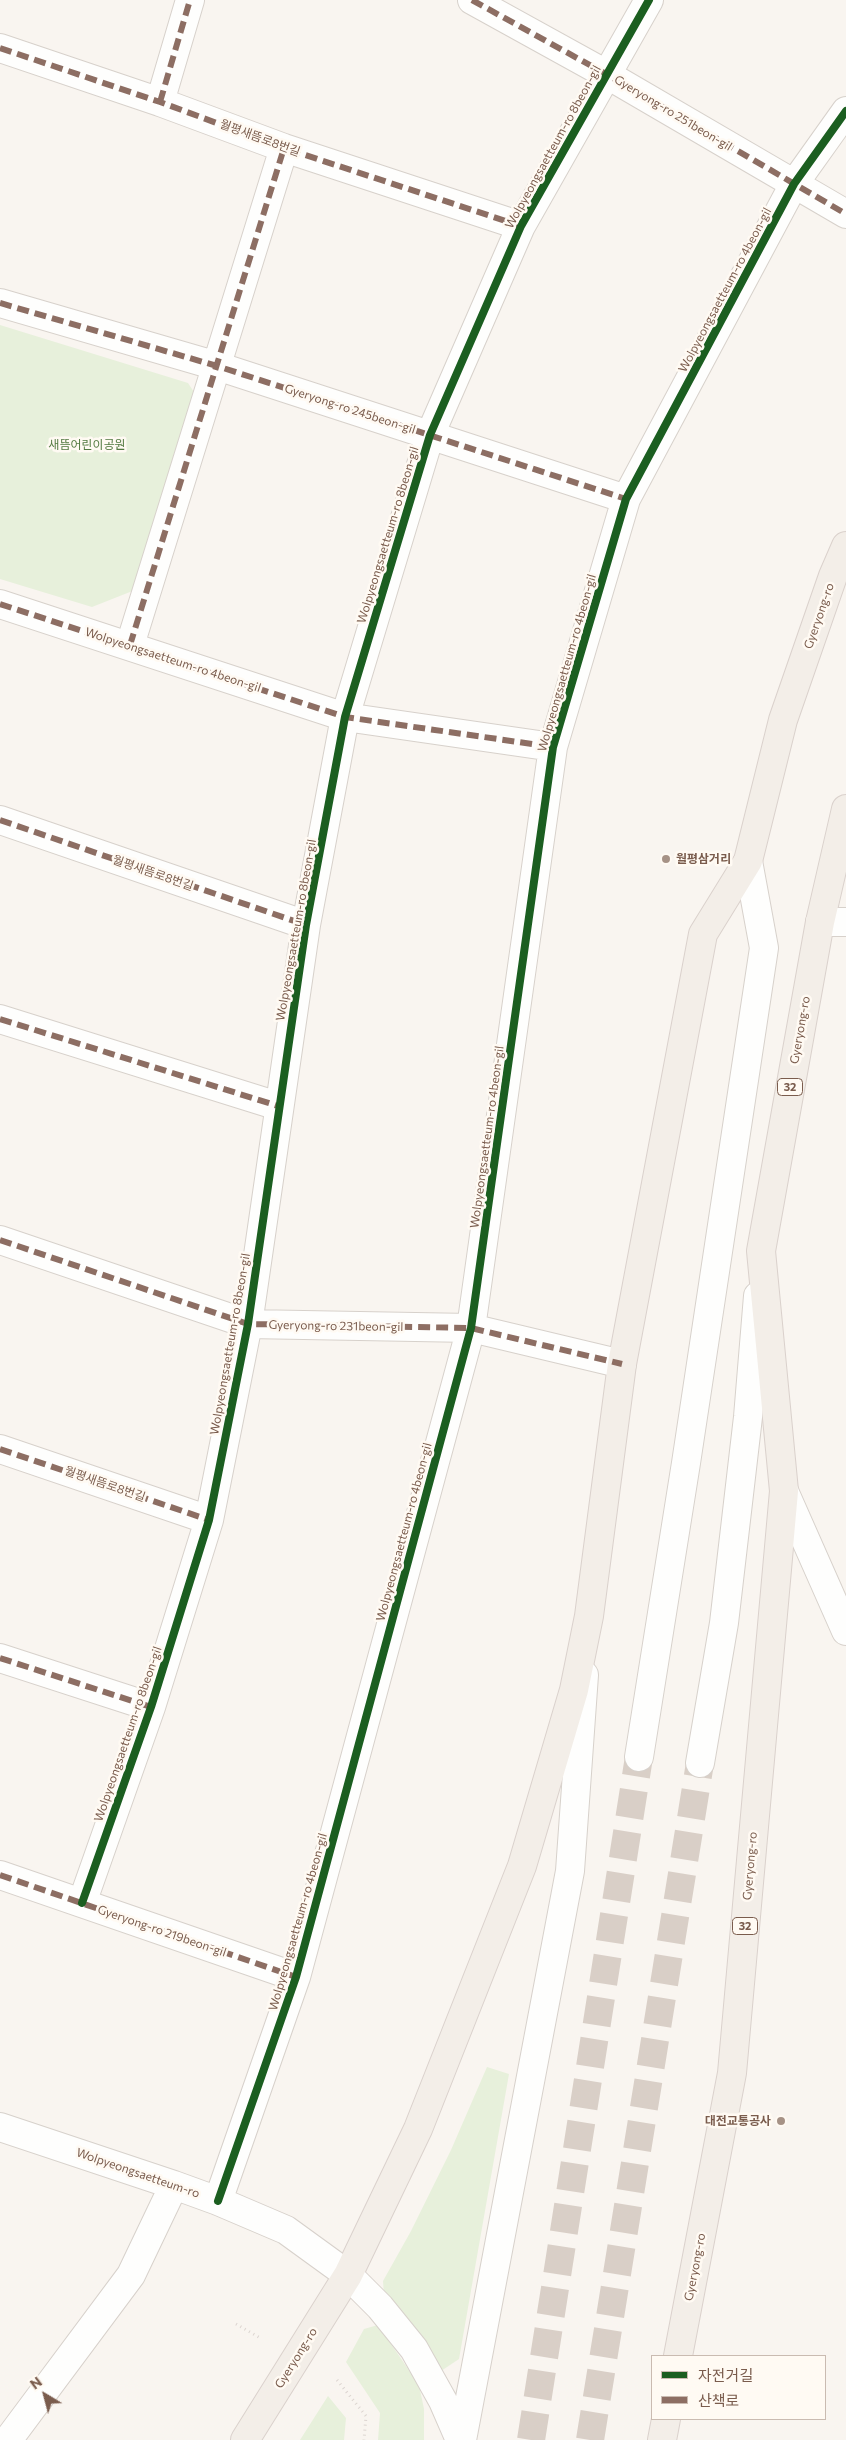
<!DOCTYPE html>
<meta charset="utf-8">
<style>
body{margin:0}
#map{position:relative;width:846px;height:2440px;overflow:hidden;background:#f9f5f0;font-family:Commissioner,"Noto Sans KR",sans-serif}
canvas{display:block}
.legend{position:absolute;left:651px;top:2355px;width:175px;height:65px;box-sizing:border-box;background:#fffaf3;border:1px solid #cabbb1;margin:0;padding:6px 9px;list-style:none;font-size:15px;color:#7a5c4d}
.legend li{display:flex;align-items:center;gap:10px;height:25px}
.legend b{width:25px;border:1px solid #cabbb1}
.north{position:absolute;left:20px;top:2370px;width:50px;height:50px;-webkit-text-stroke:4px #fffaf3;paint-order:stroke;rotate:323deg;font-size:14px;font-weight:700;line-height:20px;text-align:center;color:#7a5c4d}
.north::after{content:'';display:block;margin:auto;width:18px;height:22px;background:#7a5c4d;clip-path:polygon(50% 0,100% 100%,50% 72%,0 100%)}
</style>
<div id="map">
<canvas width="846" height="2440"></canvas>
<ul class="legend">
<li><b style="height:6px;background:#1b5e20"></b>자전거길</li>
<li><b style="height:6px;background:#8d6e63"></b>산책로</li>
</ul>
<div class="north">N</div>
</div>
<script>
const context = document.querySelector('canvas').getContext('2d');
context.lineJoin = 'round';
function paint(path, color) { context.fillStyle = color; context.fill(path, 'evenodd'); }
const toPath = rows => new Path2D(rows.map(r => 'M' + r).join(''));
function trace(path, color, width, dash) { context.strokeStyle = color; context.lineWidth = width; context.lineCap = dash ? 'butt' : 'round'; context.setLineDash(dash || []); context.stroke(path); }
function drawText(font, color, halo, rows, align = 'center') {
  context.font = font + ' Commissioner,"Noto Sans KR",sans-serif'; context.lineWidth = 5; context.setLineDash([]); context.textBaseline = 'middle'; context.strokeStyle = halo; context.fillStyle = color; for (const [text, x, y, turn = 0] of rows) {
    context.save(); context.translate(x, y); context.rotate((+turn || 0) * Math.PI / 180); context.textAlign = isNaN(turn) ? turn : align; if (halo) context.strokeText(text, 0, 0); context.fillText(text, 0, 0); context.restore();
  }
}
paint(toPath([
 [0,325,188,383,194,392,135,590,92,607,0,579],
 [487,2067,509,2074,459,2359,441,2371,384,2295,383,2281,411,2231,451,2150],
 [378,2325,419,2385,424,2409,424,2440,378,2440,380,2413,346,2362,364,2329],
 [328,2396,346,2418,344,2440,300,2440]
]), '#e7f0db');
trace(toPath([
 [531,2440,639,1757],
 [590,2440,700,1763]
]), '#d9cfc7', 28, [28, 14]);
const minor = toPath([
 [472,0,606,74,846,214],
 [0,48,160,102,284,148,521,226],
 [160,102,190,0],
 [0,303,217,366,626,499],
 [0,604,345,717,553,747],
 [130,645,284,148],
 [0,820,306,925],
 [820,922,846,922],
 [0,1019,278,1106],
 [0,1240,248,1324,471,1328,622,1364],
 [0,1449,209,1520],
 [784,1491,846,1631],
 [0,1658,151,1707],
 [639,1757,686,1463,764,948,748,861],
 [700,1763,724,1623,748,1417,758,1296],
 [0,1875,296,1977],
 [82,1903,151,1707,209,1520,248,1324,306,925,345,717,430,435,521,226,649,0],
 [0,2127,174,2185,218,2201,286,2230,348,2275,380,2307,414,2349,443,2401,460,2440],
 [218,2201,296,1977,471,1328,553,747,626,499,794,184,846,111],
 [8,2440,131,2275,174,2185],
 [462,2440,570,1871,584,1675]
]);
const major = toPath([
 [678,2356,732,2073,784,1491,761,1251,820,922,846,809],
 [245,2440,348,2275,418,2129,522,1866,574,1690,589,1616,622,1364,703,934,748,861,783,720,833,576,846,546],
 [662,2440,666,2419]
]);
trace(minor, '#d7d1cb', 30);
trace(major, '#dad1cc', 30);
trace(toPath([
 [236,2324,262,2339],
 [337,2380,366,2416,364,2440]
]), '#dcd5d0', 3, [1, 4]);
trace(minor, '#fefefd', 28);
trace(major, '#f3eee8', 28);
trace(toPath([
 [472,0,606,74,846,214],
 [0,48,160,102,284,148,521,226],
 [160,102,190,0],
 [0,303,217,366,626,499],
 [0,604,345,717,553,747],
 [130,645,284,148],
 [0,820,306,925],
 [0,1019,278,1106],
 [0,1240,248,1324,471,1328,622,1364],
 [0,1449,209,1520],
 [0,1658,151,1707],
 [0,1875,296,1977]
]), '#8d6e63', 6, [12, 6]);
trace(toPath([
 [82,1903,151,1707,209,1520,248,1324,306,925,345,717,430,435,521,226,649,0],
 [218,2201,296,1977,471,1328,553,747,626,499,794,184,846,111]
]), '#1b5e20', 8);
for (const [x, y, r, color] of [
 [666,859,5,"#a69286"],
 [781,2121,5,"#a69286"]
]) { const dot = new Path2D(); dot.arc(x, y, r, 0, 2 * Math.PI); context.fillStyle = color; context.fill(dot); trace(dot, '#fffaf3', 2); }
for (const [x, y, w] of [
 [790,1087,25],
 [745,1926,25]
]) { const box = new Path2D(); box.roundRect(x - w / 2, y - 8.5, w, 17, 4); context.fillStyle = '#fffaf3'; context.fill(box); trace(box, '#7a5c4d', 1); }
drawText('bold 11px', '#7a5c4d', null, [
 ["32",790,1087],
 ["32",745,1926]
]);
drawText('12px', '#7a5c4d', '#fffaf3', [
 ["Gyeryong-ro 251beon-gil",673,113,31],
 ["월평새뜸로8번길",260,138,20],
 ["Wolpyeongsaetteum-ro 8beon-gil",553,147,-61],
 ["Wolpyeongsaetteum-ro 4beon-gil",725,290,-62],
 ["Gyeryong-ro 245beon-gil",350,409,18],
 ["Wolpyeongsaetteum-ro 8beon-gil",388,535,-73],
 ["Gyeryong-ro",819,616,-71],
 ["Wolpyeongsaetteum-ro 4beon-gil",173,660,18],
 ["Wolpyeongsaetteum-ro 4beon-gil",567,663,-74],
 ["월평새뜸로8번길",153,873,19],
 ["Wolpyeongsaetteum-ro 8beon-gil",296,930,-80],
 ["Gyeryong-ro",800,1030,-80],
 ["Wolpyeongsaetteum-ro 4beon-gil",487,1137,-82],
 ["Gyeryong-ro 231beon-gil",336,1326,1],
 ["Wolpyeongsaetteum-ro 8beon-gil",230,1344,-80],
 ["월평새뜸로8번길",105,1484,19],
 ["Wolpyeongsaetteum-ro 4beon-gil",404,1532,-75],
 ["Wolpyeongsaetteum-ro 8beon-gil",128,1734,-71],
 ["Gyeryong-ro",750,1866,-85],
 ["Wolpyeongsaetteum-ro 4beon-gil",298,1922,-74],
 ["Gyeryong-ro 219beon-gil",162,1931,19],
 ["Wolpyeongsaetteum-ro",138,2173,19],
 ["Gyeryong-ro",695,2267,-79],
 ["Gyeryong-ro",296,2358,-58]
]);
drawText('12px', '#537a41', '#fffaf3', [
 ["새뜸어린이공원",87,445]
]);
drawText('bold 12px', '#7a5c4d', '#fffaf3', [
 ["월평삼거리",676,859],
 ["대전교통공사",771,2121,"right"]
], 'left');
</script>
